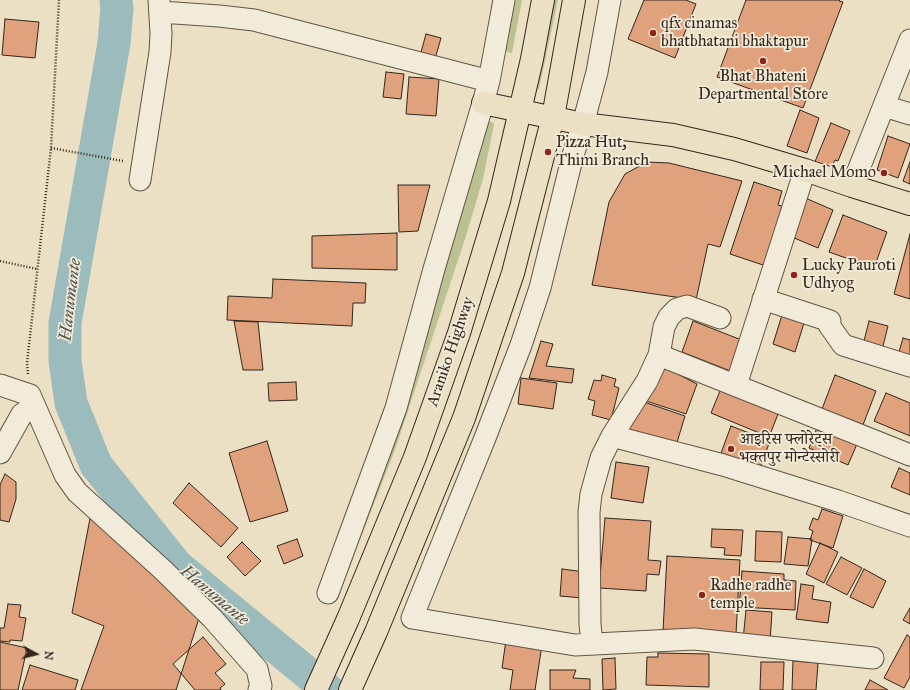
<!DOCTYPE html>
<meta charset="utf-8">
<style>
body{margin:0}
#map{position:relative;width:910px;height:690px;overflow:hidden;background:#ece0c4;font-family:"IM FELL Great Primer",serif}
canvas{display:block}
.north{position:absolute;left:16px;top:634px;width:40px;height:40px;-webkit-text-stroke:3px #f3ebd9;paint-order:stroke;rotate:97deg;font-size:11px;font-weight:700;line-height:16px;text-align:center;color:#31271c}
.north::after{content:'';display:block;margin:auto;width:14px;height:18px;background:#31271c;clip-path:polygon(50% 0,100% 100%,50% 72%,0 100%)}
</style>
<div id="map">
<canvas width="910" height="690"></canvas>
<div class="north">N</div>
</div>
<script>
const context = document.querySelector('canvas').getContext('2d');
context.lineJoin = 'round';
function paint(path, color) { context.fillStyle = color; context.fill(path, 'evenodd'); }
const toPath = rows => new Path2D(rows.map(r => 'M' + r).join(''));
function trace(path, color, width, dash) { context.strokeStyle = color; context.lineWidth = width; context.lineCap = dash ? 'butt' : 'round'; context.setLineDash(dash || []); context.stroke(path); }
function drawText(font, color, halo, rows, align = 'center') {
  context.font = font + ' "IM FELL Great Primer","Noto Serif Devanagari",serif'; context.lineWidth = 3.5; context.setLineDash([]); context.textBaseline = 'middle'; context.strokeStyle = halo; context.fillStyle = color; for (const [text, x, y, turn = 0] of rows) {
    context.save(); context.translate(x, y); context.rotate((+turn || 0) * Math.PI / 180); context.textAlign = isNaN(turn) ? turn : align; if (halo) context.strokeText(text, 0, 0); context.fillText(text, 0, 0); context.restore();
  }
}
paint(toPath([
 [509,0,522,0,512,53,507,52,503,49],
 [550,0,558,0,539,89,533,88],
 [488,122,492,122,494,124,483,179,465,239,395,450,341,588]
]), '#bbc191');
trace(toPath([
 [116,0,117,8,114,43,65,323,65,361,71,403,96,465,177,566,328,690]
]), '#9bbbbc', 33);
const building = toPath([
 [644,0,686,0,696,4,675,58,628,39,644,0],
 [746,0,840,0,839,1,843,2,803,108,717,77,746,0],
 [5,19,39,22,35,58,2,55,5,19],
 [426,34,441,38,435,59,420,56,426,34],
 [386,72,404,74,401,99,383,97,386,72],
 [409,77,439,79,436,116,406,114,409,77],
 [800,110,819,118,807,153,787,146,800,110],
 [831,123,850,131,838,161,835,160,830,171,814,164,831,123],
 [888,136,910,144,898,178,877,170,888,136],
 [647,162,669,163,742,181,720,247,708,244,696,300,592,285,609,202,625,174,647,162],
 [910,162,910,184,903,181,910,162],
 [754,182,782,191,778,205,788,208,769,267,730,254,754,182],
 [398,185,430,185,418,231,399,232,398,185],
 [803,197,833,210,818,248,787,235,803,197],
 [843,215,887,232,874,268,829,252,843,215],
 [397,233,397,270,312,268,312,236,397,233],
 [910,234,910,299,894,294,910,234],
 [273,279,366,283,365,303,353,303,352,326,227,320,228,296,272,298,273,279],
 [782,315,804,323,795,352,773,344,782,315],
 [234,321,258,322,263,370,243,370,234,321],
 [693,321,744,341,733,372,682,352,693,321],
 [869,321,888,326,882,350,863,345,869,321],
 [903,338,910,340,910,363,897,359,903,338],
 [541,341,553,344,546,366,574,369,572,383,529,378,541,341],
 [660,365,697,384,686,414,643,400,660,365],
 [602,375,616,379,614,386,619,388,611,420,592,415,595,401,588,399,594,380,601,381,602,375],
 [835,375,876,391,863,425,822,409,835,375],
 [521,378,557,383,553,409,518,404,521,378],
 [296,382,297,400,269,401,268,383,296,382],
 [722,386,780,409,769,437,711,413,722,386],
 [886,393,910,403,910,436,874,421,886,393],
 [638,400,685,416,675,449,627,433,638,400],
 [731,426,770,441,760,468,721,453,731,426],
 [817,428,857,444,848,465,809,448,817,428],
 [267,441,288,511,250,522,229,453,267,441],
 [616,462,649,467,643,503,611,498,616,462],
 [899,468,910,473,910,495,891,487,899,468],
 [5,474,16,482,16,499,9,522,0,520,0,485,5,474],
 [189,483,238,528,221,547,173,503,189,483],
 [92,508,202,609,176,690,81,690,104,626,72,613,92,508],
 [822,509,843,516,833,548,810,540,813,531,809,529,813,518,818,520,822,509],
 [605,518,651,521,648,560,661,561,659,575,647,574,646,591,599,588,605,518],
 [712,529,743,530,741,556,724,555,725,548,711,547,712,529],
 [756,531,782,532,781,562,755,561,756,531],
 [788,537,812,539,808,566,784,564,788,537],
 [297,539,303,556,284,564,277,546,297,539],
 [242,542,261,561,245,576,227,557,242,542],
 [820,543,838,552,824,583,806,574,820,543],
 [667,556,740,560,736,634,663,631,667,556],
 [841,557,862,568,847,595,826,584,841,557],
 [562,569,585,572,582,598,560,596,562,569],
 [864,569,886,581,873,608,850,597,864,569],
 [742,571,784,574,784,580,796,581,795,610,739,607,742,571],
 [801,584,814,586,812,599,831,602,828,623,796,619,801,584],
 [8,604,21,605,19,617,26,618,22,641,10,640,10,642,0,641,0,628,4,628,8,604],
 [910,608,910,624,903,620,910,608],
 [746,610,772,612,770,642,743,640,746,610],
 [907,635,910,637,910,677,904,688,884,678,907,635],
 [203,637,226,664,215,673,225,684,220,688,221,690,195,690,173,664,203,637],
 [506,640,542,645,535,690,510,690,513,670,502,668,506,640],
 [0,642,27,648,18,690,0,690,0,642],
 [658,653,709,654,709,687,646,685,647,657,658,657,658,653],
 [615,658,616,689,603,690,602,659,615,658],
 [793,661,818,663,816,690,792,690,793,661],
 [761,662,784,662,783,690,760,690,761,662],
 [30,665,78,680,75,690,22,690,30,665],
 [550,670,576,670,573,678,590,679,590,690,550,690,550,670],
 [870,680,888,690,865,690,870,680]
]);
paint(building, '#e0a17d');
trace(building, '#31271c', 1);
const minor = toPath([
 [610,0,597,72,583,124,573,155,540,288,521,345,485,438,412,618,575,645,694,639,873,658],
 [160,12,219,16,254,20,489,81],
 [884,106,910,114],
 [140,180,160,52,161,34,159,0],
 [852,186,910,40],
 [763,299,830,321,829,325,843,345,910,366],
 [659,355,910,455],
 [0,385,30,395,65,475,77,492,163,570,212,618,257,669,261,686,259,690],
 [736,385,805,170],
 [612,436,723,465,838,501,910,526],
 [0,453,22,414,34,406],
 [328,593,396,408,434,269,483,103,489,81,504,0],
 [592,644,590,624,589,512,591,494,601,458,612,436,647,381,659,355,664,327,669,317,677,309,687,306,720,318]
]);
const major = toPath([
 [483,103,583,124,673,135,734,149,805,170,852,186,910,204]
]);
const highway = toPath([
 [316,690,348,619,415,457,459,333,499,201,532,59,543,0],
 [350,690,376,632,464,418,513,273,553,117,574,0]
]);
trace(minor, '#605546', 23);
trace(major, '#31271c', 24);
trace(highway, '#31271c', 24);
trace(toPath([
 [51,148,123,161],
 [0,261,37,269],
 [28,374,27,363,51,148,59,0]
]), '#31271c', 2.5, [1, 2]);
trace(minor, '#f3ebd9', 21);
trace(major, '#ece0c4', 22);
trace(highway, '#ece0c4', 22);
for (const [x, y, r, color] of [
 [653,33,4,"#8f2418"],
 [763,61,4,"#8f2418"],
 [548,152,4,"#8f2418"],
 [884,173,4,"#8f2418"],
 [794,275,4,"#8f2418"],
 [731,449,4,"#8f2418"],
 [702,595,4,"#8f2418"]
]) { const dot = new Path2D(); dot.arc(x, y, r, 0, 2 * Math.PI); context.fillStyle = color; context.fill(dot); trace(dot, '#f3ebd9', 1.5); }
drawText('16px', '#31271c', '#f3ebd9', [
 ["qfx cinamas",661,24],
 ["bhatbhatani bhaktapur",661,42],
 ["Bhat Bhateni",763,77,"center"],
 ["Departmental Store",763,95,"center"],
 ["Pizza Hut,",556,143],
 ["Thimi Branch",556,161],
 ["Michael Momo",876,173,"right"],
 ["Lucky Pauroti",802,266],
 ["Udhyog",802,284],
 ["आइरिस फ्लोरेट्स",739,440],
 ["भक्तपुर मोन्टेस्सोरी",739,458],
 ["Radhe radhe",710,586],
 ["temple",710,604]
], 'left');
drawText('16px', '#31271c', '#f3ebd9', [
 ["Araniko Highway",451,352,-71]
]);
drawText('italic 17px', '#51534c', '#f3ebd9', [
 ["Hanumante",71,300,-83],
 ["Hanumante",214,596,40]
]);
</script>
